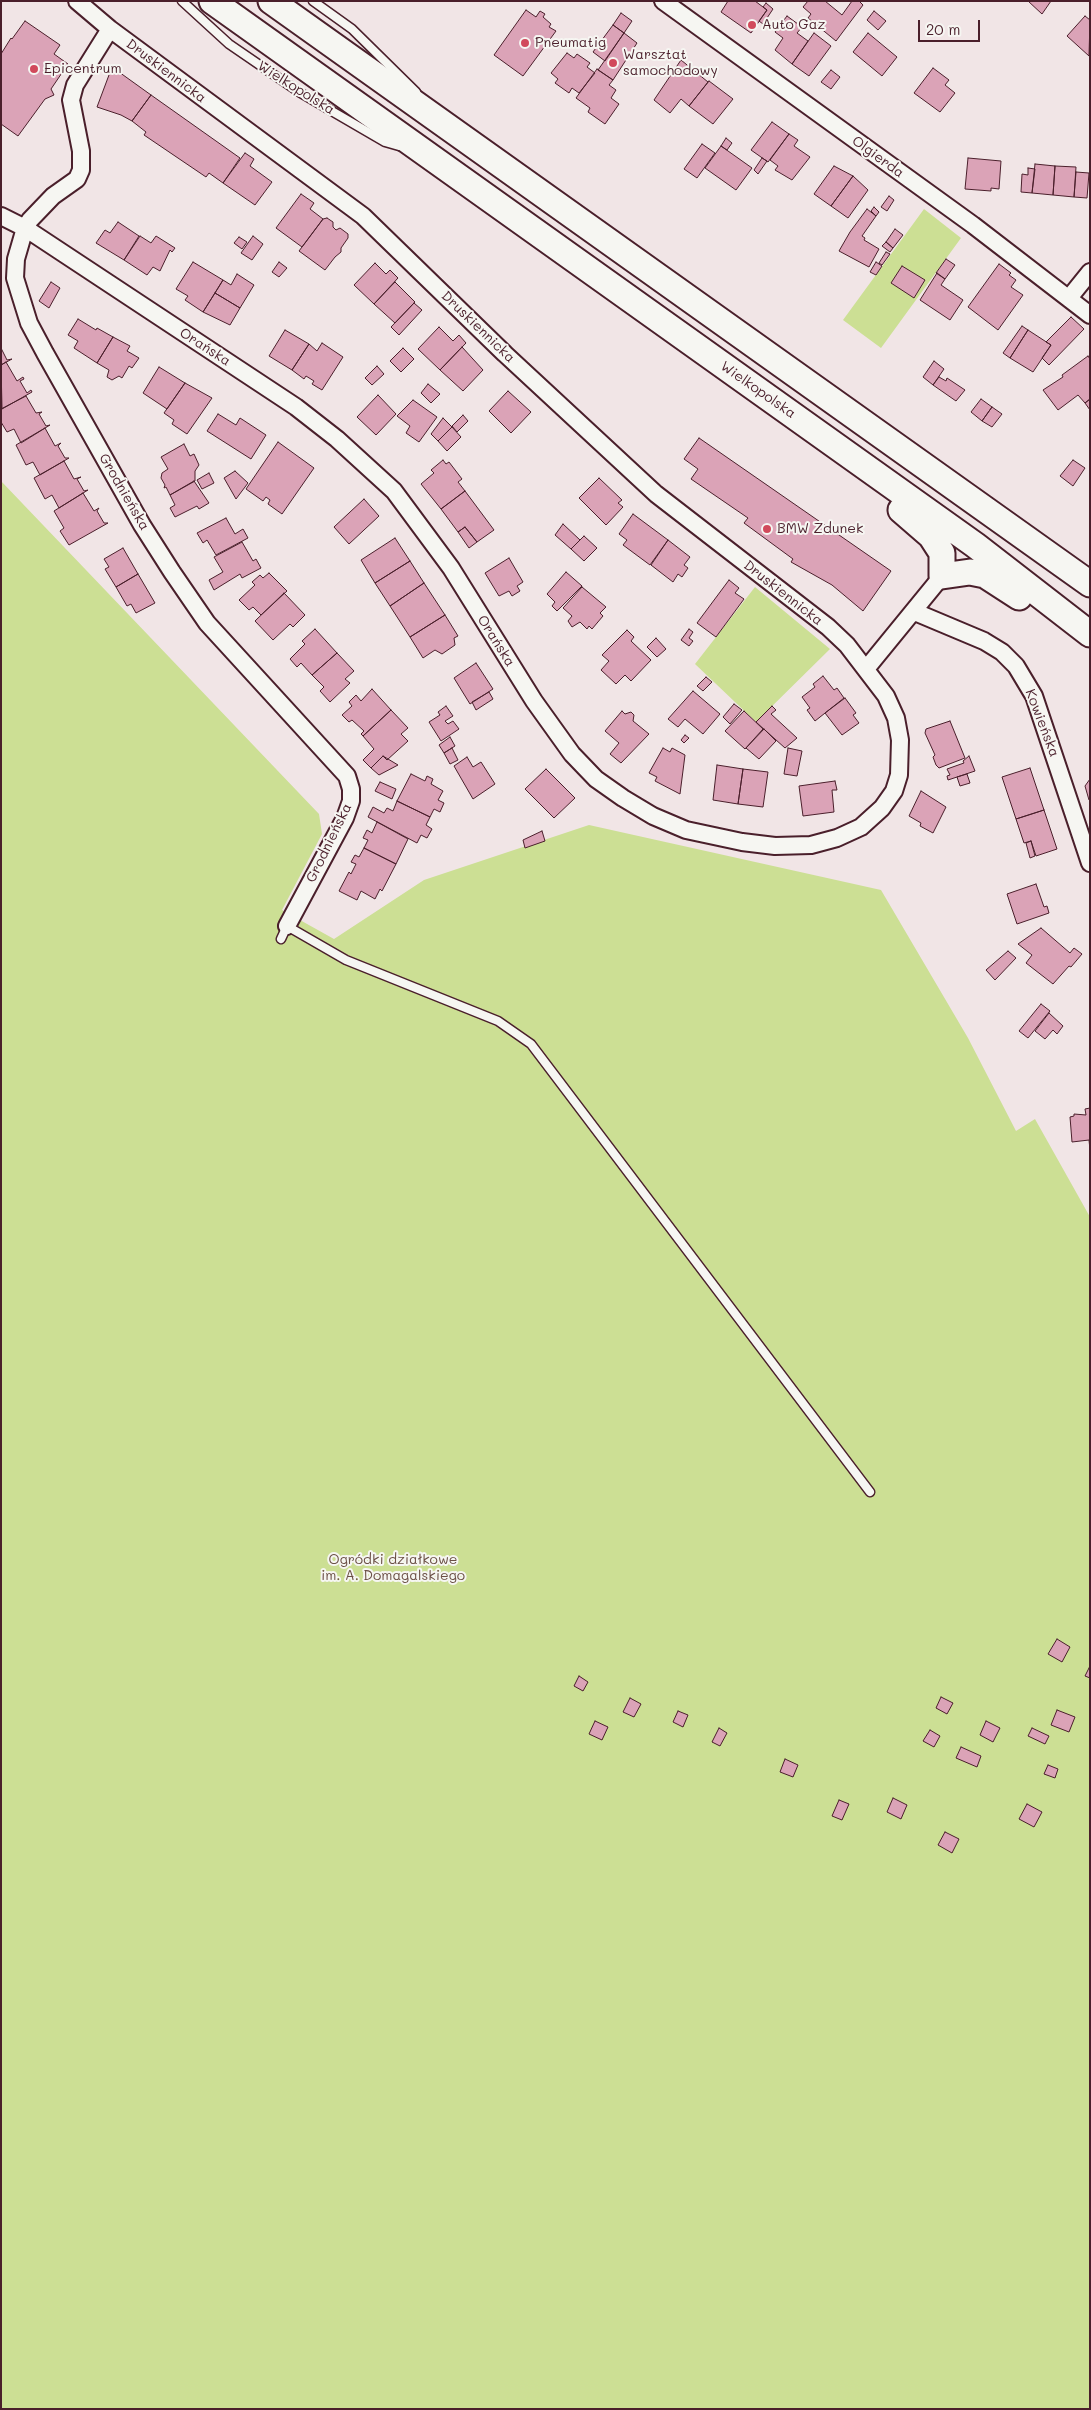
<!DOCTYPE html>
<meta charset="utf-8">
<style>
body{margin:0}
#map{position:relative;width:1091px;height:2410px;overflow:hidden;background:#f1e5e6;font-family:Mali,sans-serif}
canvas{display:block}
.frame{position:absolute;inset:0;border:2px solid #4a1f2b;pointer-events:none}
.scale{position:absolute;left:918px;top:20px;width:62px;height:22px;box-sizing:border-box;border:2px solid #4a1f2b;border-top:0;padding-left:6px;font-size:15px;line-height:18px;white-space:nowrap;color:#4a1f2b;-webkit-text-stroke:4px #f6f6f2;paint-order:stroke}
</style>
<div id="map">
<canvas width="1091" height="2410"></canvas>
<div class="frame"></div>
<div class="scale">20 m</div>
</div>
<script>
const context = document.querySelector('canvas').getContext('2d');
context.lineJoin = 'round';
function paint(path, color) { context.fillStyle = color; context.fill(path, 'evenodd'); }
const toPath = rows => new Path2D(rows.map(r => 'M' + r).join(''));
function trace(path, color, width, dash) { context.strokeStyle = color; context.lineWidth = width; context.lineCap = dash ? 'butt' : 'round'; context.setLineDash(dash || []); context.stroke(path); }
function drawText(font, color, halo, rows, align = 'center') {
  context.font = font + ' Mali,sans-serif'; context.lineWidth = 4; context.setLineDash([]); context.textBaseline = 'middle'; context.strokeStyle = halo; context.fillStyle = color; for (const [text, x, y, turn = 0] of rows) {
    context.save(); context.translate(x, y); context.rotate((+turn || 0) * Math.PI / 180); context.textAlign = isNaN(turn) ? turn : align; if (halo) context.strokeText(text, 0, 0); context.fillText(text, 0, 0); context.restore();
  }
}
paint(toPath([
 [924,209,961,238,881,348,843,320],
 [1,481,319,814,322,834,282,910,334,939,424,880,589,825,881,890,968,1038,1016,1131,1035,1119,1090,1217,1090,2409,1,2409],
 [755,587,830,649,756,722,695,664]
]), '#ccdf94');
const building = toPath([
 [728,1,755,1,767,10,751,33,721,12,728,1],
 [808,1,825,1,842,15,852,1,859,1,863,5,836,41,808,18,811,14,803,7,808,1],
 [1028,1,1051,1,1042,14,1028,1],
 [766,3,773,9,763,24,759,21,767,10,763,7,766,3],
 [526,10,536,17,540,11,545,14,543,17,551,24,549,27,556,31,523,76,494,55,526,10],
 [874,11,886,21,878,30,867,20,874,11],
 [621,13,632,21,624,33,613,25,621,13],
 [787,16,802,27,797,33,808,41,792,64,775,50,783,38,775,32,787,16],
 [1085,16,1090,20,1089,56,1067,36,1085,16],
 [25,21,60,45,54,54,68,64,51,89,54,95,45,99,18,136,1,124,1,54,11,38,12,39,25,21],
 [613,25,624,33,605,61,593,52,613,25],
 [624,33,637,43,613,80,598,70,624,33],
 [814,33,831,46,809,76,792,64,814,33],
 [868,33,897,57,882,76,853,52,868,33],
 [567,53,574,58,577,54,590,63,587,67,595,73,579,93,572,88,569,93,555,83,558,79,551,73,567,53],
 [681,60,708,82,689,106,681,99,670,113,654,100,681,60],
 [112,67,151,95,132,121,121,115,97,107,112,67],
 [933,68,949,80,945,85,955,93,940,112,914,93,933,68],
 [597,69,613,80,609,85,616,90,611,98,619,104,605,124,588,112,590,108,576,98,597,69],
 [831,70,840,77,831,89,821,82,831,70],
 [709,81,733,99,713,124,689,106,709,81],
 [151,95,240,158,223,183,209,173,206,177,144,135,146,132,132,121,151,95],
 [772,122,789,134,768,162,751,150,772,122],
 [789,134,798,140,794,146,810,157,792,180,775,170,778,166,770,160,789,134],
 [726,138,732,143,727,150,721,146,726,138],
 [702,144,715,153,697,178,684,169,702,144],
 [721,146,752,168,736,190,705,168,721,146],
 [245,153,254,159,250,166,272,182,255,205,223,183,245,153],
 [762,158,767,161,758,174,754,170,762,158],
 [968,158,1001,161,999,189,991,188,991,191,965,189,968,158],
 [1035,164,1055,166,1053,195,1032,193,1035,164],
 [834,166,853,176,831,206,814,194,834,166],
 [1055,166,1076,167,1074,197,1053,195,1055,166],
 [1028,168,1035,169,1032,193,1021,192,1022,174,1028,175,1028,168],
 [1076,172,1089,173,1087,198,1074,197,1076,172],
 [853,176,868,190,848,218,831,206,853,176],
 [301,194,314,203,310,209,323,219,302,247,276,228,301,194],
 [889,196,894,200,887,211,881,207,889,196],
 [874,207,879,212,876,216,871,211,874,207],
 [867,209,876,216,862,236,865,238,864,240,879,249,869,267,839,251,850,232,867,209],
 [327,218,333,222,333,227,336,230,340,228,348,234,348,238,341,248,341,252,335,257,325,270,299,251,323,219,327,218],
 [118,222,139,236,124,260,96,243,105,230,110,233,118,222],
 [895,229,903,235,893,248,886,242,895,229],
 [140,236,151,243,156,236,175,248,172,252,170,250,160,271,153,267,147,275,124,260,140,236],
 [253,236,263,244,252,260,241,253,253,236],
 [239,237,247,242,242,249,234,243,239,237],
 [886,242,893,248,890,252,882,246,886,242],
 [886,252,890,254,882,265,879,263,886,252],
 [946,259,955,265,945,279,936,273,946,259],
 [193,262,223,280,203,312,185,300,188,296,176,289,193,262],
 [279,262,287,268,279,277,272,272,279,262],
 [876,262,882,266,876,275,870,272,876,262],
 [375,263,386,274,390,270,398,278,374,304,354,285,375,263],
 [999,264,1011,273,1009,275,1016,280,1011,287,1023,295,998,330,968,307,999,264],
 [902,266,925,280,914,298,891,283,902,266],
 [937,273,945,279,941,285,963,300,950,320,920,300,937,273],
 [237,274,254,285,240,308,215,293,223,280,231,285,237,274],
 [51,282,60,288,49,308,39,301,51,282],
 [395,282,415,302,395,323,374,304,395,282],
 [215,293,240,308,230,325,203,312,215,293],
 [414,303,422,310,399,335,391,327,414,303],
 [1071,317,1084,329,1049,365,1042,358,1051,345,1046,342,1071,317],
 [78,319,96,330,97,328,113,337,97,363,74,348,78,341,68,335,78,319],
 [1022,326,1028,330,1010,358,1003,353,1022,326],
 [439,327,453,341,459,335,466,343,440,370,418,349,439,327],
 [285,330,309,344,292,370,269,356,285,330],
 [1028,330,1051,345,1033,372,1010,358,1028,330],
 [113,337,130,346,127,351,139,358,132,368,129,366,122,378,119,376,112,380,107,377,109,370,97,363,113,337],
 [322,343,343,357,322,390,312,384,314,381,306,376,304,379,292,370,309,344,317,351,322,343],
 [462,347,483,370,463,391,440,370,462,347],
 [1,348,7,360,12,359,1,365,1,348],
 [403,348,414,359,401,372,390,361,403,348],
 [1088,356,1090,359,1090,399,1085,403,1078,395,1058,410,1043,390,1063,377,1062,375,1088,356],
 [934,361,944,369,933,385,923,377,934,361],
 [6,362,17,381,23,377,24,379,20,381,27,393,31,390,32,392,2,409,1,365,6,362],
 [377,366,384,374,372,385,365,378,377,366],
 [159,367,185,383,167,409,143,393,159,367],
 [939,377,946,381,947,378,965,390,956,401,933,385,939,377],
 [185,383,212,398,187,434,172,424,174,420,164,413,185,383],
 [428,384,440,394,431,403,421,393,428,384],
 [508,391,531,412,511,433,489,411,508,391],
 [378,395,396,414,376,435,357,417,378,395],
 [26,396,36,413,42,412,39,414,46,426,50,425,21,443,14,429,7,432,1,422,1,409,26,396],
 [981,399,992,407,982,421,971,412,981,399],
 [1090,399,1090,410,1085,403,1090,399],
 [413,400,437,417,419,442,406,433,410,426,397,416,413,400],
 [992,407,1002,414,992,427,982,421,992,407],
 [218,414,236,425,240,418,266,435,251,459,207,431,218,414],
 [463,415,468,421,457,432,452,426,463,415],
 [443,418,452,427,438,441,431,434,443,418],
 [452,427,461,437,447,451,438,441,452,427],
 [45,428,55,446,61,443,58,446,65,458,69,458,40,475,33,462,26,465,16,445,45,428],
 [699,438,891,571,863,611,832,585,791,562,793,559,744,523,748,518,691,479,698,469,684,459,699,438],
 [278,442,314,468,282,514,268,504,270,500,266,497,263,501,246,489,278,442],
 [184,444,190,456,194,454,199,465,195,471,195,481,170,495,166,487,164,488,165,485,161,478,162,473,168,469,161,457,184,444],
 [443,460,446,464,449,462,462,479,458,482,465,491,441,509,421,484,434,473,431,470,443,460],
 [1073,460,1085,468,1073,486,1060,476,1073,460],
 [64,461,74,479,81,477,77,479,84,491,88,490,59,508,52,495,45,499,34,478,64,461],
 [235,471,248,483,236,499,224,478,235,471],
 [209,473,214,483,202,489,197,480,209,473],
 [599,478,622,500,618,503,623,507,606,525,579,498,599,478],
 [194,481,209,503,199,509,197,506,175,517,170,508,175,505,170,495,194,481],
 [465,491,494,530,477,542,465,527,458,532,441,509,465,491],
 [83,493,94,511,99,508,97,511,104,523,108,523,69,545,60,531,64,528,54,511,83,493],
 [364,499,379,516,349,544,334,527,364,499],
 [633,514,668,540,650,565,623,545,627,540,619,534,633,514],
 [226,518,235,534,243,529,248,538,216,555,207,540,203,543,197,533,226,518],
 [563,524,580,540,571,549,555,535,563,524],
 [465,527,477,542,469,548,458,532,465,527],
 [584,536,597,548,584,561,571,549,584,536],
 [395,538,410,561,375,583,361,560,395,538],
 [668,540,690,557,684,565,688,568,682,577,678,574,673,582,651,565,668,540],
 [242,542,253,561,256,559,261,568,242,578,240,574,214,590,209,580,223,572,214,557,242,542],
 [123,548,138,574,116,587,105,569,109,567,104,559,123,548],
 [509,558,523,582,517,586,520,591,512,596,509,591,499,596,485,573,509,558],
 [410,561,424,583,390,606,375,583,410,561],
 [566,572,582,586,557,611,552,606,555,602,547,594,566,572],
 [269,573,287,591,261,615,253,607,249,610,239,600,255,585,252,582,260,575,263,578,269,573],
 [138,574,155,603,136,613,131,604,127,606,116,587,138,574],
 [729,580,739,588,735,593,744,599,716,637,697,623,729,580],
 [424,583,445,615,410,637,390,606,424,583],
 [582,587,606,607,600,613,603,616,592,629,589,626,587,629,580,622,572,627,568,621,572,616,563,608,582,587],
 [284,593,305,615,293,627,290,624,273,640,255,621,284,593],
 [445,615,458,636,454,638,455,645,442,654,435,650,423,658,410,637,445,615],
 [315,629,337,653,312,675,301,663,297,667,290,659,305,644,302,641,315,629],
 [689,629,693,632,689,638,693,641,689,646,681,640,689,629],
 [627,630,634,637,631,641,651,660,631,681,625,675,616,684,601,670,609,661,602,655,627,630],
 [656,638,666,649,657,657,647,647,656,638],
 [337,653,354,671,345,679,350,683,330,702,320,691,324,687,312,675,337,653],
 [476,663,493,689,470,704,454,678,476,663],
 [823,676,834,690,837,688,844,698,815,721,807,710,810,708,802,697,815,687,813,684,823,676],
 [706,677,712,682,703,691,697,686,706,677],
 [372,689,391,710,363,736,361,734,364,731,352,720,349,722,342,715,352,706,349,702,356,695,361,701,372,689],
 [693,691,720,714,703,734,685,719,678,727,668,719,693,691],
 [489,692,493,699,476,710,472,702,489,692],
 [845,698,856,713,853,715,859,723,842,735,825,713,845,698],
 [734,704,742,710,730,724,723,717,734,704],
 [446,706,453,716,445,721,448,724,453,721,459,729,441,741,429,722,440,715,438,712,446,706],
 [772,706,776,710,771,714,797,738,785,748,756,722,772,706],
 [391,710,408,728,401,734,408,741,387,760,383,756,371,768,363,760,374,749,363,736,391,710],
 [622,711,625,714,631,712,634,715,633,721,649,734,621,763,610,754,619,743,605,731,622,711],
 [744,711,763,729,745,749,725,731,744,711],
 [950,721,965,758,939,768,936,765,933,757,935,755,925,733,926,729,950,721],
 [764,729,776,741,759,759,746,748,764,729],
 [685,735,689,738,684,743,681,740,685,735],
 [450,737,455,746,444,753,439,745,450,737],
 [452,748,458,760,450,764,444,753,452,748],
 [663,748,670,752,672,748,685,755,680,794,655,781,657,777,649,773,663,748],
 [788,748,802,751,797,776,784,774,788,748],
 [383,756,398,765,379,775,371,768,383,756],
 [969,756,975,771,948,780,947,776,950,775,947,769,964,763,963,761,969,756],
 [467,757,473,767,481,762,495,784,473,799,454,766,467,757],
 [717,765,743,769,738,804,713,800,717,765],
 [1030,768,1044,810,1016,819,1002,777,1030,768],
 [546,769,575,798,554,818,525,789,546,769],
 [743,769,768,772,763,807,738,804,743,769],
 [411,774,425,781,427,776,433,779,431,784,443,791,438,800,444,803,440,812,434,809,430,817,397,801,411,774],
 [967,774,970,783,960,786,957,777,967,774],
 [1090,779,1090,799,1089,800,1085,786,1090,779],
 [835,781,837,790,832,790,834,812,803,816,799,786,835,781],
 [380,782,396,789,392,799,375,791,380,782],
 [921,791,946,807,933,833,920,826,921,823,909,816,921,791],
 [397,801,430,817,426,825,432,829,427,838,421,835,417,843,368,817,373,807,384,813,387,808,393,811,397,801],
 [1044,810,1057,849,1036,856,1031,841,1024,843,1016,819,1044,810],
 [377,822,408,839,396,864,364,848,368,840,363,838,367,830,372,833,377,822],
 [542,831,545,841,525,848,523,840,542,831],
 [1031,841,1035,856,1030,858,1026,843,1031,841],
 [364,848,396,864,382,891,380,889,375,899,361,891,357,900,339,891,349,872,351,874,356,864,351,862,355,855,359,857,364,848],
 [1036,884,1044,907,1047,906,1049,913,1017,924,1007,894,1036,884],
 [1041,928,1070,953,1074,948,1082,954,1071,967,1069,966,1053,984,1026,963,1032,955,1018,944,1041,928],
 [1008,951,1016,958,995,980,986,970,1008,951],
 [1041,1004,1050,1011,1028,1038,1019,1031,1041,1004],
 [1049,1013,1063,1026,1057,1034,1053,1030,1045,1039,1035,1031,1049,1013],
 [1090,1108,1090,1150,1089,1140,1072,1142,1070,1117,1074,1116,1074,1114,1086,1115,1085,1109,1090,1108],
 [1057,1639,1070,1647,1062,1662,1048,1654,1057,1639],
 [1089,1668,1090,1668,1090,1678,1085,1676,1089,1668],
 [579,1676,588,1682,583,1691,574,1686,579,1676],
 [941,1697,953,1703,947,1714,936,1708,941,1697],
 [630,1698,641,1704,634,1717,623,1712,630,1698],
 [1057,1710,1075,1717,1069,1732,1051,1725,1057,1710],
 [678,1711,688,1715,683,1727,673,1722,678,1711],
 [595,1721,608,1727,602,1740,589,1734,595,1721],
 [986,1721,1000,1728,993,1742,980,1735,986,1721],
 [719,1728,727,1733,720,1746,712,1742,719,1728],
 [1032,1728,1049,1736,1045,1744,1028,1736,1032,1728],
 [930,1730,940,1736,934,1747,923,1741,930,1730],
 [961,1747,981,1756,977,1767,956,1758,961,1747],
 [785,1759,798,1765,793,1777,780,1772,785,1759],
 [1048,1765,1058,1769,1055,1778,1044,1774,1048,1765],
 [893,1798,907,1805,901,1819,887,1812,893,1798],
 [839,1800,849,1804,842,1820,832,1816,839,1800],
 [1027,1804,1042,1812,1034,1827,1019,1819,1027,1804],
 [945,1832,959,1839,952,1853,938,1845,945,1832]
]);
paint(building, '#dba3b7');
trace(building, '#4a1f2b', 1);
const service = toPath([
 [182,1,229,44,299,92,385,142,399,146],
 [313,1,352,29,416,92],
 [281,939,287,926,346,960,498,1021,531,1044,870,1492]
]);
const minor = toPath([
 [663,1,973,225,1090,315],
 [110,29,75,85,71,100,81,151,81,170,77,179,53,196,30,220,25,228,16,259,15,278,29,323,45,353,142,525,172,572,207,623,347,776,351,789,351,801,345,818,287,926],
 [1,216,25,228,296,407,337,439,394,491,451,568,534,701,572,754,596,779,623,798,653,816,686,830,742,842,775,846,811,845,837,838,861,827,882,808,894,791,899,775,900,740,896,718,886,696,847,645,828,627,656,494,505,354,363,216,110,29,77,1],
 [1069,298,1090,272],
 [915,612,984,641,1002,652,1016,666,1034,696,1090,863],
 [866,669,942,576]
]);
const primary = toPath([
 [212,1,975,545,1090,634],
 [271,1,1090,584],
 [901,510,931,536,942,553,942,576,970,572,985,575,1019,597]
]);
trace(service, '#4a1f2b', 11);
trace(minor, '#4a1f2b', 20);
trace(primary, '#4a1f2b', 29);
trace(service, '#f6f6f2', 8);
trace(minor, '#f6f6f2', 16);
trace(primary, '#f6f6f2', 25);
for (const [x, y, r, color] of [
 [752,25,5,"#d1495b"],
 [525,43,5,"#d1495b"],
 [613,63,5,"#d1495b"],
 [34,69,5,"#d1495b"],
 [767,529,5,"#d1495b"]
]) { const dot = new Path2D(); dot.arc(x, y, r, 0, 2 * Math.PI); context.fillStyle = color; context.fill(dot); trace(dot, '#f6f6f2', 2); }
drawText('14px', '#4a1f2b', '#f6f6f2', [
 ["Auto Gaz",762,25],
 ["Pneumatig",535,43],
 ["Warsztat",623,55],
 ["samochodowy",623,71],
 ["Epicentrum",44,69],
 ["BMW Zdunek",777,529]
], 'left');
drawText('14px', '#4a1f2b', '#f6f6f2', [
 ["Druskiennicka",166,71,37],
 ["Wielkopolska",296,88,32],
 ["Olgierda",878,157,36],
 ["Druskiennicka",478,327,44],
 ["Orańska",205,347,33],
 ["Wielkopolska",758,390,35],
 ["Grodnieńska",124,492,60],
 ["Druskiennicka",783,593,38],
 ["Orańska",496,641,58],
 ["Kowieńska",1042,723,69],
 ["Grodnieńska",329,843,-64]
]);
drawText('14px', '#6a4f45', '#f6f6f2', [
 ["Ogródki działkowe",393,1560],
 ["im. A. Domagalskiego",393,1576]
]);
</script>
